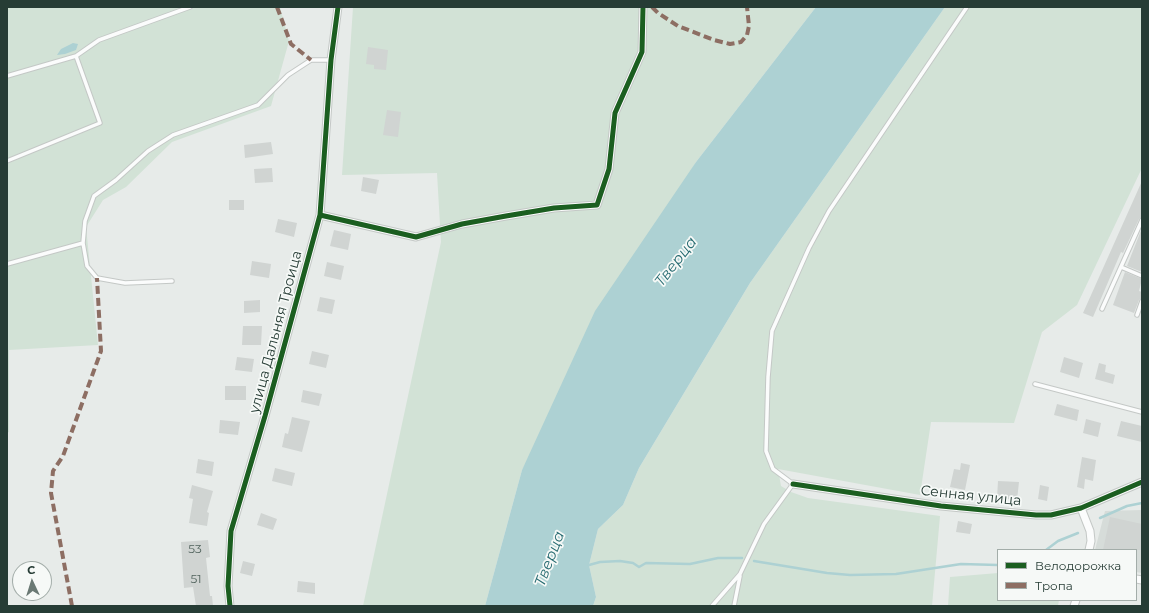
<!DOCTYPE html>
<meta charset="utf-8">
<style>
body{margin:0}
#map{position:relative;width:1149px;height:613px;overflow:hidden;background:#e7ebe9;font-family:Montserrat,sans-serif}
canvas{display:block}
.frame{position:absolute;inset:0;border:8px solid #263c35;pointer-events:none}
.legend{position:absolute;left:997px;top:549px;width:140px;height:52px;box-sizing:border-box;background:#f6f9f7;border:1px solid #a3ada9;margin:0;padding:5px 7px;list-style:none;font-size:12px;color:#263c35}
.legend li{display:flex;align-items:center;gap:8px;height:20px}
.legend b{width:20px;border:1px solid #a3ada9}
.north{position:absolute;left:12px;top:561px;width:40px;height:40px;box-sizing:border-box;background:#f6f9f7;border:1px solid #a3ada9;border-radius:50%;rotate:356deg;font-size:11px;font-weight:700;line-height:16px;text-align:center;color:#263c35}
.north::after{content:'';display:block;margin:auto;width:14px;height:18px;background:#6a7974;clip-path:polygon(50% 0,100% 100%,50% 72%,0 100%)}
</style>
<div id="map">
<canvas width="1149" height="613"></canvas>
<div class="frame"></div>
<ul class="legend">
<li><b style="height:5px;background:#1b5e20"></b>Велодорожка</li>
<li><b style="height:5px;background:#8d6e63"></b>Тропа</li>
</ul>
<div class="north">С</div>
</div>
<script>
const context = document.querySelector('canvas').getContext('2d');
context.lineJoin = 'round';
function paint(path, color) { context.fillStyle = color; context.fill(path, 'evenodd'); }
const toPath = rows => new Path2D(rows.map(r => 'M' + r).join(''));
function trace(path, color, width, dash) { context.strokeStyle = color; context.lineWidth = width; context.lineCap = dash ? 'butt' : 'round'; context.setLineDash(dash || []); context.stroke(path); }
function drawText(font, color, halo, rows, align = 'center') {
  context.font = font + ' Montserrat,sans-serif'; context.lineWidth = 3.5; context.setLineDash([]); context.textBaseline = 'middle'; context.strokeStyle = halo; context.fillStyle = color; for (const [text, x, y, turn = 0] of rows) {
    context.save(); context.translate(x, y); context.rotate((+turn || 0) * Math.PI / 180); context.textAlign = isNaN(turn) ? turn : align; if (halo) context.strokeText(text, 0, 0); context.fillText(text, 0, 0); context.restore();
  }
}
paint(toPath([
 [1142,510,1142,573,1136,572,1136,550,1095,550,1105,511]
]), '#d6dcd9');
paint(toPath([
 [7,7,280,7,289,41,271,106,172,142,126,187,103,200,86,227,98,345,9,350,9,432,7,433],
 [353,7,816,7,696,162,522,470,485,606,363,606,441,242,437,173,342,175],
 [945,7,1142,7,1142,168,1077,305,1042,332,1014,423,931,422,920,495,778,469,781,486,791,492,808,498,940,516,932,606,593,606,596,597,589,565,598,529,623,505,639,468,750,283],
 [998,573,998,600,1059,600,1058,606,948,606,950,577]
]), '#d2e2d6');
paint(toPath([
 [816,7,945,7,750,283,639,468,623,505,598,529,589,565,596,597,593,606,485,606,522,470,595,311,696,162],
 [73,43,78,44,76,50,65,54,57,55,61,49]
]), '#add1d3');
trace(toPath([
 [1100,518,1127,506,1142,503],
 [1046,550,1058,541,1078,533],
 [754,561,827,573,850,575,896,574,961,564,998,565],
 [589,565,600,562,620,561,633,563,639,567,646,563,690,564,718,558,742,558]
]), '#add1d3', 2.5);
paint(toPath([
 [368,47,388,50,386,70,374,69,374,65,366,64],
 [387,110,401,112,398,137,383,135],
 [271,142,273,154,245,158,244,145],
 [272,168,273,182,255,183,254,169],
 [363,177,379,180,376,194,361,191],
 [1142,181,1142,217,1139,219,1123,253,1121,252,1093,317,1083,313],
 [229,200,244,200,244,210,229,210],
 [278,219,297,223,294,237,275,232],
 [1142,228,1142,272,1127,266],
 [334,230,351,234,348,250,330,246],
 [252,261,271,264,269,278,250,275],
 [327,262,344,266,341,280,324,276],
 [1125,272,1142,279,1139,291,1142,292,1142,298,1139,300,1134,313,1113,305],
 [320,297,335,300,332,314,317,311],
 [260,300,260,312,244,313,244,301],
 [243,326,262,326,261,345,242,345],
 [312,351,329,355,326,368,309,364],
 [237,357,254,359,252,372,235,370],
 [1064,357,1083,363,1079,378,1060,372],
 [1099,363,1106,365,1105,372,1115,375,1113,384,1095,379],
 [225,386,246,386,246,400,225,400],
 [303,390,322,394,319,406,301,402],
 [1057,404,1079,410,1077,421,1054,415],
 [292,417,310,421,302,452,282,447,285,433,288,434],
 [1086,419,1101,423,1098,437,1083,433],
 [220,420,240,422,238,435,219,433],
 [1121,421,1142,426,1142,442,1117,436],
 [1082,457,1096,460,1093,481,1085,479,1084,489,1077,487],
 [198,459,214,462,212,476,196,473],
 [961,463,970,465,965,490,950,487,954,469,960,470],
 [275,468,295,473,292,486,272,481],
 [998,481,1019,482,1017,500,997,498],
 [192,485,213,491,207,512,209,513,207,526,189,523,193,499,189,498],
 [1040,485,1049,487,1047,501,1038,499],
 [261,513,277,519,273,530,257,525],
 [1110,517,1142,524,1142,550,1103,550],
 [958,521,972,524,970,534,956,532],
 [208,540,210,557,206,558,210,596,212,596,213,606,196,606,193,587,184,588,181,542],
 [243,561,255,564,252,576,240,573],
 [298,581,315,583,315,594,297,592]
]), '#d0d4d2');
const lane = toPath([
 [7,76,76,56],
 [7,161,100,123,76,56,99,40,190,7],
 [7,264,83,243],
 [1121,267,1142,276],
 [172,281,125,283,97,278,87,266,83,243,85,221,94,196,116,180,148,151,173,135,258,105,288,75,311,60,331,60],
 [1102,309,1142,220],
 [1137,315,1142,301],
 [1035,384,1142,412],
 [712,606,740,574,764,524,793,484,773,469,766,451,768,377,772,331,809,248,829,211,967,7],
 [734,606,740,576]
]);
const street = toPath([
 [320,215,416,237,462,224,506,216,554,208,597,205,609,169,615,113,642,52,643,7],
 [793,484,941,506,1036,515,1051,515,1081,508,1142,482],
 [1081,508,1090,531,1091,541,1089,550],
 [1136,579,1142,580],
 [230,606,228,586,231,531,265,416,320,215,331,60,338,7],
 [1074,606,1076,600]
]);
trace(lane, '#c4c8c6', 5.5);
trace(street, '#c4c8c6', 9);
trace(lane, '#fbfcfc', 3.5);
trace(street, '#fbfcfc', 7);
trace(toPath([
 [277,7,291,44,311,60],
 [652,7,658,13,678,26,714,40,730,44,741,42,747,35,749,26,747,7],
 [72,606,51,493,53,471,63,456,101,351,97,278]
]), '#8d6e63', 4, [8, 4]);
trace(toPath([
 [320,215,416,237,462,224,506,216,554,208,597,205,609,169,615,113,642,52,643,7],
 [793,484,941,506,1036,515,1051,515,1081,508,1142,482],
 [230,606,228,586,231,531,265,416,320,215,331,60,338,7]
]), '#1b5e20', 5);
drawText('12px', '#51635d', null, [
 ["53",195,549],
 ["51",196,579]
]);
drawText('14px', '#263c35', '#f6f9f7', [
 ["улица Дальняя Троица",276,332,-75],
 ["Сенная улица",971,496,6]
]);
drawText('italic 15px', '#276b71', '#f6f9f7', [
 ["Тверца",676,262,-52],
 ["Тверца",550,559,-69]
]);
</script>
